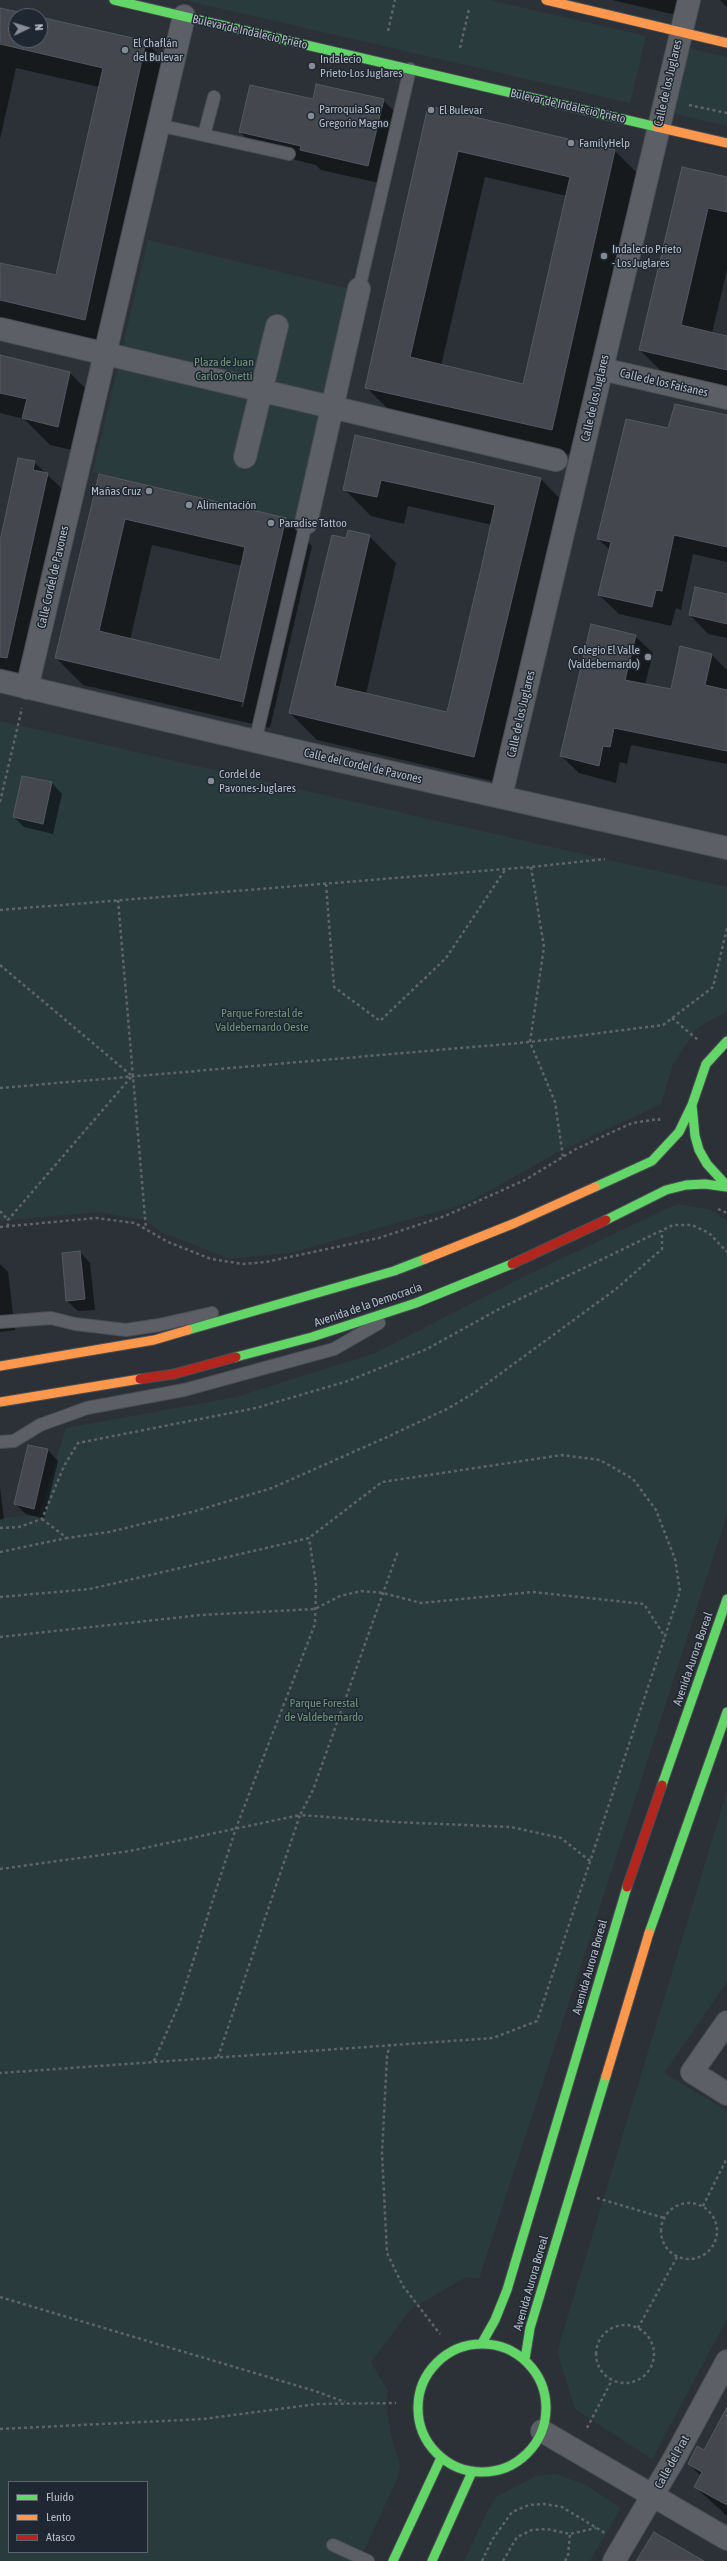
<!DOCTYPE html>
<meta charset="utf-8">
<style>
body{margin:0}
#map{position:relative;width:727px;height:2561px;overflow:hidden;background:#2c3138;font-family:"Asap Condensed",sans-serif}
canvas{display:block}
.legend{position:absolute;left:8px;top:2481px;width:140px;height:72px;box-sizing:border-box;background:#1f2732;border:1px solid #5c636e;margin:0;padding:5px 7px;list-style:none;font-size:12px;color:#b7bdc8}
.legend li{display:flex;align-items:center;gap:8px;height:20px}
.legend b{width:20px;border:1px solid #5c636e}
.north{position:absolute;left:8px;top:8px;width:40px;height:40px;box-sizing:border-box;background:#1f2732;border:1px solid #5c636e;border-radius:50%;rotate:86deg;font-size:11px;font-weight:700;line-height:16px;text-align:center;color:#b7bdc8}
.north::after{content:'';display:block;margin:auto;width:14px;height:18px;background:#868c96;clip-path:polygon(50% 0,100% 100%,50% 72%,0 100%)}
</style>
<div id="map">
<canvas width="727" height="2561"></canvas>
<ul class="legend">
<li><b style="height:5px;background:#63d668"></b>Fluido</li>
<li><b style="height:5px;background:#ff974d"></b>Lento</li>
<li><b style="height:5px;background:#b3261e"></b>Atasco</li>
</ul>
<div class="north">N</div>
</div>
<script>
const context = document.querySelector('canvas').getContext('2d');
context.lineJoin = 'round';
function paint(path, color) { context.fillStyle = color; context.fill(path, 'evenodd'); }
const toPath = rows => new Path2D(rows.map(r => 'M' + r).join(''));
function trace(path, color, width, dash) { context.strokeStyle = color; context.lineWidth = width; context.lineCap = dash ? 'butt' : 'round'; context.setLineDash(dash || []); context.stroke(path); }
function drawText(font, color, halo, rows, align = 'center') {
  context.font = font + ' "Asap Condensed",sans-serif'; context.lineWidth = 3; context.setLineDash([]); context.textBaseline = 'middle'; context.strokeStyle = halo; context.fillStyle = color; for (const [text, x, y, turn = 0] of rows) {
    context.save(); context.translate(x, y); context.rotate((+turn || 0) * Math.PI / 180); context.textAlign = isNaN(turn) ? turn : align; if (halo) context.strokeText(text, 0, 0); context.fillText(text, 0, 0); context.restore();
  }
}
paint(toPath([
 [184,0,489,0,646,36,630,103],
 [688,48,727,57,727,126,671,113],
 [148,240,351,289,296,521,93,472],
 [0,721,727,887,727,1011,696,1029,673,1064,661,1104,560,1151,467,1203,294,1252,230,1259,163,1233,144,1220,99,1212,0,1221],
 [677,1204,712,1210,727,1221,727,1515,479,2279,466,2277,410,2310,371,2362,388,2391,386,2404,391,2435,400,2466,397,2479,359,2561,0,2561,0,1518,39,1515,66,1428,236,1397,375,1353,525,1276],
 [9,2482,147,2482,147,2552,9,2552],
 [727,1791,727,1982,664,2073,727,2111,727,2319,652,2459,575,2409,557,2352],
 [556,2474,586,2485,621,2508,590,2561,464,2561,488,2510,497,2496,536,2476]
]), '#2a3b3e');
paint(toPath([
 [612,0,684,0,680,16],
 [720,0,727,0,727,7],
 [0,9,31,16,16,16,16,40,40,40,40,18,146,42,173,69,112,346,0,321,0,264,56,276,99,87,16,68,0,139],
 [383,100,403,120,388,185,321,170,316,165,260,151,240,132,314,101],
 [429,108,615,151,642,178,579,457,393,414,366,387],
 [485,177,567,196,523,385,441,366],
 [683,168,727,178,727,270,712,333,727,337,727,391,667,377,640,350],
 [0,356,70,373,97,400,85,453,50,445,24,419,0,413],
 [727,417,727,562,693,554,681,610,676,608,671,626,619,614,599,595,610,550,598,539,669,429],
 [356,436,540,478,567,506,501,783,317,740,290,713,346,539,369,536,396,563,366,694,447,713,492,525,408,506,404,524,371,516,344,489],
 [34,462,75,501,36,677,0,668,0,548],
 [100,475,285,519,312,546,270,728,83,685,56,658],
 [152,545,242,566,220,661,130,640],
 [246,686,248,686,243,707,241,707],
 [727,595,727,638,708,634,690,615],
 [635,636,653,653,645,685,672,690,681,647,712,655,727,670,727,764,631,745,627,764,620,762,616,783,579,773,561,756],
 [52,783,62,794,53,834,24,827,14,817],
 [80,1252,90,1263,95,1310,78,1311,67,1301],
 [0,1264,8,1272,15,1330,0,1332],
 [48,1450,58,1461,44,1519,26,1514,15,1504],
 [0,1487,4,1519,0,1520],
 [727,2412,727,2516,695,2487,701,2476,689,2464,704,2451]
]), '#0007');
const building = toPath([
 [0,8,37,16,16,16,16,40,40,40,40,17,146,41,85,320,0,300,0,263,56,275,103,68,0,44,0,8],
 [316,84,384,99,368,166,300,150,301,146,239,132,250,85,313,99,316,84],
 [428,106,615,150,552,430,365,388,428,106],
 [458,151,570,177,523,384,410,357,458,151],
 [682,167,727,177,727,212,708,208,681,325,727,336,727,370,639,350,682,167],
 [0,355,70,372,58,427,22,418,27,399,0,393,0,355],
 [675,404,727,415,727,547,674,535,662,591,656,590,652,607,598,595,611,542,597,539,626,419,668,428,675,404],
 [355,435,541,478,474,757,289,713,332,535,346,538,348,530,370,535,335,686,447,712,481,569,495,505,381,480,377,497,343,490,355,435],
 [18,458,35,461,33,470,48,473,7,658,0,657,0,541,18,458],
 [99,474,286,518,243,702,55,658,99,474],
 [125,519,245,547,220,660,99,631,125,519],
 [695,587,727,594,727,624,689,615,695,587],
 [591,624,636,635,625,680,671,689,680,646,712,654,705,685,727,690,727,751,614,728,610,747,603,746,599,766,560,756,591,624],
 [22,776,52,782,43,824,13,817,22,776],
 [80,1251,85,1299,66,1301,62,1253,80,1251],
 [28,1445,48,1449,34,1509,14,1504,28,1445],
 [727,2407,727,2505,694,2487,702,2472,688,2464,697,2446,704,2450,727,2407],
 [654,2532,704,2561,636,2561,654,2532]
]);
paint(building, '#44484e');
trace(building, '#54585f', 1);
const lane = toPath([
 [158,125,289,154],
 [204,135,214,97],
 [359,289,410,69],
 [255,742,306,523],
 [0,1322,51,1318,75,1324,126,1330,159,1325,212,1313],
 [0,1442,14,1441,40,1425,87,1408,184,1390,334,1349,379,1323],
 [333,2545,368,2561]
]);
const street = toPath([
 [0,329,556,460],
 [602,369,727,398],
 [245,457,277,326],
 [306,523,359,289],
 [0,681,318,756,727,848],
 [27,688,184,16],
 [501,796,689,0],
 [727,2022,692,2072,727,2094],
 [542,2431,727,2539],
 [614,2561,674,2459,727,2361]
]);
const fast = toPath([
 [114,0,657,127],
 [727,1041,706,1064,692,1105,695,1136,699,1150,707,1164,727,1186],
 [595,1187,652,1161,679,1132,692,1105],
 [606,1220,666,1190,686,1185,705,1184,727,1187],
 [188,1330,394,1271,425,1259],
 [236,1357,312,1337,416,1303,512,1264],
 [662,1785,727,1599],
 [649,1933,727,1712],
 [482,2343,495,2320,507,2290,627,1887],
 '418 2408a64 64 0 1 1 128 0a64 64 0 1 1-128 0Z',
 [525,2359,530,2328,606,2076],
 [393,2561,441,2458],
 [432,2561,472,2472]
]);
const slow = toPath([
 [546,0,727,43],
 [657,127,727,143],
 [425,1259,515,1223,595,1187],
 [0,1366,154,1340,188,1330],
 [0,1402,140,1379],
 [606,2076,649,1933]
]);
const jam = toPath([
 [512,1264,606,1220],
 [140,1379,174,1374,236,1357],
 [627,1887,662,1785]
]);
trace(lane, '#4a4d53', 14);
trace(street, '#4a4d53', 24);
trace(fast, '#4a4d53', 11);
trace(slow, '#4a4d53', 11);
trace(jam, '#4a4d53', 11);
trace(toPath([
 [388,31,395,0],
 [460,48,469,9],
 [689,105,727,113],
 [0,802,22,708],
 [531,867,544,947,530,1042,555,1102,563,1157],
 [326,884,334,987,380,1021,446,958,505,870],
 [118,900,146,1229],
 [0,910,531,867,605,859],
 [0,965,132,1076,8,1220,8,1226],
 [672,1018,698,1040],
 [0,1088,530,1042,663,1025,713,987,727,928],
 [718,1209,727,1213],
 [0,1211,8,1220],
 [0,1227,96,1218,135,1223,168,1242,211,1259,243,1264,266,1262,379,1238,445,1216,525,1180,576,1149,632,1123,659,1119,659,1121],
 [42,1519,67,1538,109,1532,192,1512,272,1488,387,1437,447,1409,474,1393,616,1289,662,1249,662,1231],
 [0,1528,19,1527,42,1519,64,1466,78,1443,256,1408,348,1381,427,1349,501,1308,673,1225,692,1225,709,1233,727,1252],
 [0,1552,67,1538],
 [0,1597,90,1589,309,1538,382,1482,562,1455,600,1460,633,1479,656,1510,675,1559,680,1591,537,2021,493,2038,0,2073],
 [0,1637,201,1615,315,1609,340,1596,361,1591,383,1593,421,1603,533,1592,644,1604,665,1637],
 [0,1869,130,1851,300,1815,313,1790,398,1551],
 [390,2044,387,2056,382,2153,387,2253,403,2286,440,2334],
 [218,2057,300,1815,395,1822,511,1827,561,1838,590,1861],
 [154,2061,180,2002,236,1828,315,1624,316,1583,309,1538],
 [597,2198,664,2218],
 '661 2231a28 28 0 1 1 56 0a28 28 0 1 1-56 0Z',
 [703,2206,727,2158],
 [0,2297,315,2391,345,2402],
 '596 2354a29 29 0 1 1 58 0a29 29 0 1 1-58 0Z',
 [638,2328,677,2257],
 [587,2428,612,2380],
 [0,2429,203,2419,317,2404,396,2403],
 [482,2561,492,2540,512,2512,529,2505,544,2504,562,2507,605,2533],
 [503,2561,517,2537,532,2530,547,2529,570,2534,596,2528],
 [565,2561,568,2556,570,2534]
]), '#5f646a', 2.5, [3, 3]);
trace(lane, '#5c5f66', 12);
trace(street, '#5c5f66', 22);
trace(fast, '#63d668', 9);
trace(slow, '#ff974d', 9);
trace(jam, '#b3261e', 9);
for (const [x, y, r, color] of [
 [125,50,4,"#868c96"],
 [312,66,4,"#868c96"],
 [431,110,4,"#868c96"],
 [311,116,4,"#868c96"],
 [571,143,4,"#868c96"],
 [604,256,4,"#868c96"],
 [149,491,4,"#868c96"],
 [189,505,4,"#868c96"],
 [271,523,4,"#868c96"],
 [648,657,4,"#868c96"],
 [211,781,4,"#868c96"]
]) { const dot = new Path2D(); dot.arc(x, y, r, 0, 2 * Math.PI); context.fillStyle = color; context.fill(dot); trace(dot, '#1f2732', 1.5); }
drawText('12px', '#b7bdc8', '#1f2732', [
 ["Bulevar de Indalecio Prieto",250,32,13],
 ["Calle de los Juglares",668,83,-77],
 ["Bulevar de Indalecio Prieto",568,106,13],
 ["Calle de los Faisanes",664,383,13],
 ["Calle de los Juglares",595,398,-77],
 ["Calle Cordel de Pavones",53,577,-77],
 ["Calle de los Juglares",521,714,-77],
 ["Calle del Cordel de Pavones",363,766,13],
 ["Avenida de la Democracia",368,1305,-19],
 ["Avenida Aurora Boreal",693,1659,-71],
 ["Avenida Aurora Boreal",590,1967,-74],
 ["Avenida Aurora Boreal",531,2283,-74],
 ["Calle del Prat",672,2462,-61]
]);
drawText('12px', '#b7bdc8', '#1f2732', [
 ["El Chaflán",133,43],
 ["del Bulevar",133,57],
 ["Indalecio",320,59],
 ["Prieto-Los Juglares",320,73],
 ["Parroquia San",319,109],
 ["Gregorio Magno",319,123],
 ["El Bulevar",439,110],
 ["FamilyHelp",579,143],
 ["Indalecio Prieto",612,249],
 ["- Los Juglares",612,263],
 ["Mañas Cruz",141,491,"right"],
 ["Alimentación",197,505],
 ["Paradise Tattoo",279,523],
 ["Colegio El Valle",640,650,"right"],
 ["(Valdebernardo)",640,664,"right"],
 ["Cordel de",219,774],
 ["Pavones-Juglares",219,788]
], 'left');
drawText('12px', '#709779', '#1f2732', [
 ["Plaza de Juan",224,362],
 ["Carlos Onetti",224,376],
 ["Parque Forestal de",262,1013],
 ["Valdebernardo Oeste",262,1027],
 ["Parque Forestal",324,1703],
 ["de Valdebernardo",324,1717]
]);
</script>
